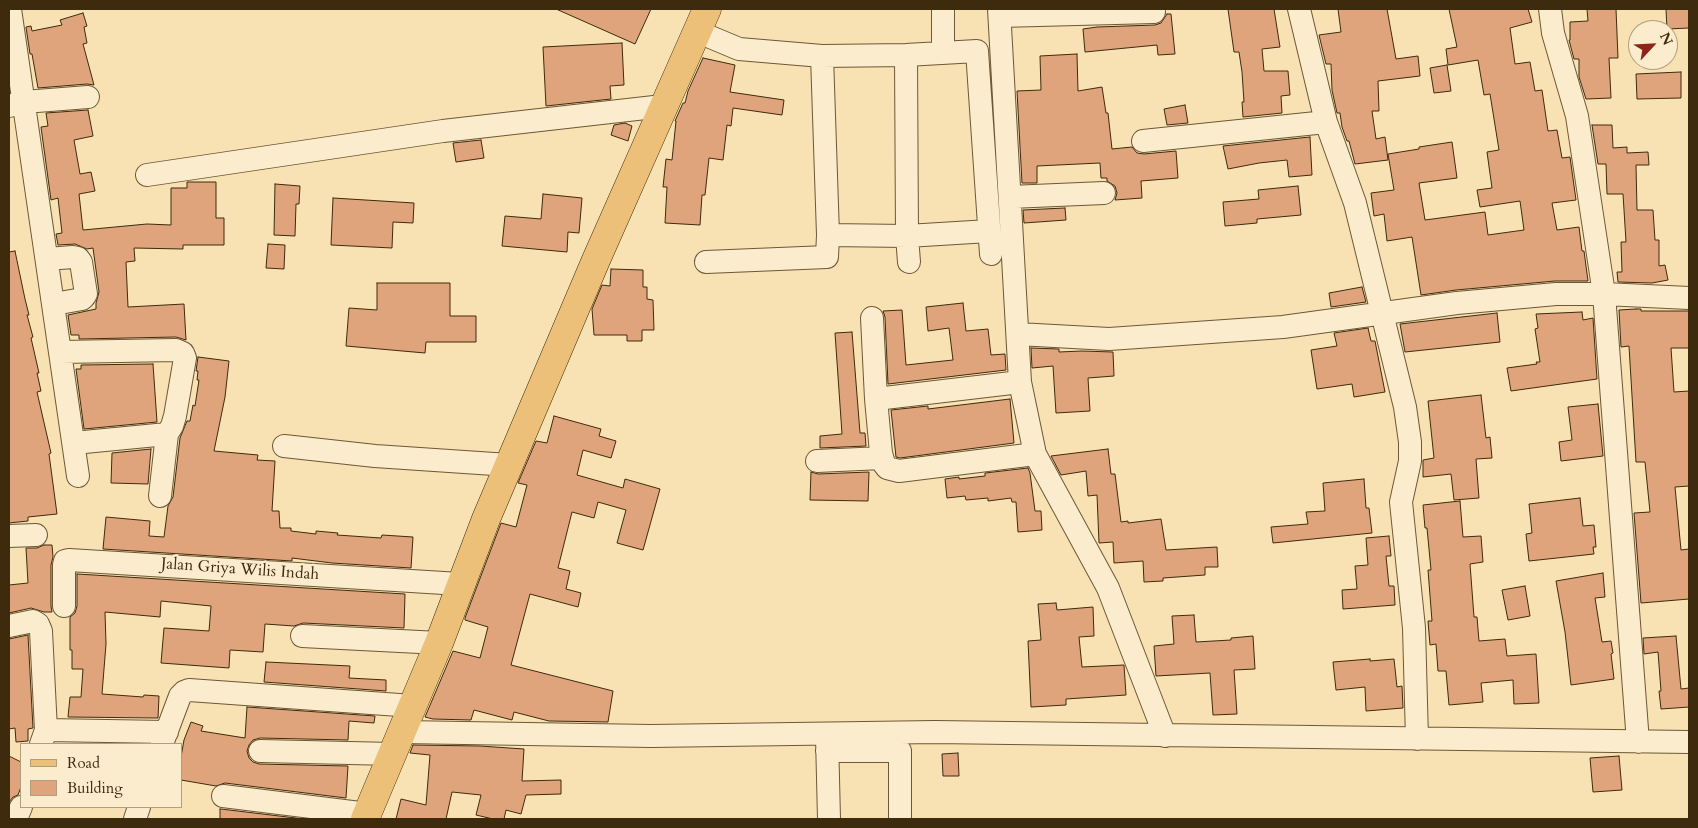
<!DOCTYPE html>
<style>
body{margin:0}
#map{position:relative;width:1698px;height:828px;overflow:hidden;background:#f8e1b2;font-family:Cardo,serif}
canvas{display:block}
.frame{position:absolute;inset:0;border:10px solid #3e2a0c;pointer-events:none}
.legend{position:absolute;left:20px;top:743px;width:162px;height:65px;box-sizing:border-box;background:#faeccd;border:1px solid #af9e80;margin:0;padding:6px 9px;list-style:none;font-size:15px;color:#3e2a0c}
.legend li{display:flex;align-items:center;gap:10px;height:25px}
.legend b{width:25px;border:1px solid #af9e80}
.north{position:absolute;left:1628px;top:20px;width:50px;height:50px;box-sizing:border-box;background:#faeccd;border:1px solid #af9e80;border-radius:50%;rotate:65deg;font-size:14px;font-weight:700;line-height:20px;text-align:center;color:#3e2a0c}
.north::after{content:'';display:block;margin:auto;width:18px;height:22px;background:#8f2418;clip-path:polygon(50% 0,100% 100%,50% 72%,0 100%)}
</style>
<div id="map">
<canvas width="1698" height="828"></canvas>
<div class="frame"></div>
<ul class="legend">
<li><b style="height:6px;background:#ecc079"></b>Road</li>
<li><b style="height:14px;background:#dfa47c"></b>Building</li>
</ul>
<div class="north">N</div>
</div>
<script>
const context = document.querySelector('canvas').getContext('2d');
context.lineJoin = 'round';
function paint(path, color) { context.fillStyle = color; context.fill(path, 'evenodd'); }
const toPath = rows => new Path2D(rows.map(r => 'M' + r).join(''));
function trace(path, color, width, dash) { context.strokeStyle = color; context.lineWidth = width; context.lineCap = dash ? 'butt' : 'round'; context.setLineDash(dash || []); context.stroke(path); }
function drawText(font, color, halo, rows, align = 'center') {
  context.font = font + ' Cardo,serif'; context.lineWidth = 4.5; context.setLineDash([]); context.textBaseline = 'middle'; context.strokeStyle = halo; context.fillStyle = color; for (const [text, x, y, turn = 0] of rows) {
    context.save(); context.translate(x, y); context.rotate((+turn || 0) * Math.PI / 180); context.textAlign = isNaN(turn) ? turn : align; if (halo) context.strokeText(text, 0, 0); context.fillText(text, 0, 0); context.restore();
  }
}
const building = toPath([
 [556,9,651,9,635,44,556,9],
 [1228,9,1274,9,1280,47,1262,49,1264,71,1288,71,1290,95,1281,96,1282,113,1243,117,1242,102,1244,102,1242,72,1239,52,1234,52,1228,9],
 [1338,9,1387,9,1396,59,1418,56,1420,76,1378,81,1379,111,1372,111,1376,139,1385,137,1388,160,1355,164,1349,141,1347,141,1342,127,1340,113,1337,113,1332,90,1331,64,1326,64,1319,35,1341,32,1338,9],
 [1449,9,1528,9,1532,22,1510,28,1515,64,1530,62,1535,91,1542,90,1548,131,1557,130,1562,158,1570,157,1576,200,1552,203,1557,230,1579,227,1582,251,1584,251,1588,281,1555,281,1456,290,1421,295,1412,237,1387,241,1384,214,1374,216,1371,193,1394,190,1388,154,1419,149,1419,147,1452,142,1457,178,1419,183,1425,220,1485,212,1488,235,1524,230,1520,201,1480,207,1477,190,1492,188,1487,152,1499,150,1490,94,1484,95,1478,60,1448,65,1446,49,1457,47,1449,9],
 [1587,9,1616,9,1618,58,1609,58,1611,98,1586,99,1579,77,1579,59,1574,59,1569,40,1570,40,1570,22,1588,21,1587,9],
 [1666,9,1689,9,1689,28,1667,29,1666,9],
 [83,13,87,26,84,27,87,43,83,44,94,85,87,84,38,88,32,54,30,54,26,27,31,26,32,31,62,25,60,20,83,13],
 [1167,14,1171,14,1175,54,1158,55,1157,45,1085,52,1083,29,1097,27,1155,25,1161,23,1167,14],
 [622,43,624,85,610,86,611,99,546,106,543,47,622,43],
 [1077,54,1078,91,1102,87,1106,113,1108,113,1112,149,1132,147,1137,153,1144,154,1176,151,1178,178,1141,181,1142,198,1115,200,1117,193,1115,186,1107,181,1107,178,1101,178,1100,163,1037,166,1037,183,1022,183,1017,91,1041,90,1040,56,1077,54],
 [703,58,735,65,730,92,784,100,782,115,733,108,731,126,727,125,723,160,709,158,705,195,702,195,700,225,665,223,667,187,663,187,666,159,672,160,676,121,675,121,683,103,685,103,688,91,703,58],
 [1447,65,1451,91,1434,93,1430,68,1447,65],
 [1681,72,1681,98,1637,99,1636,74,1681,72],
 [1185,105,1188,123,1167,125,1164,109,1185,105],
 [88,110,93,136,74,140,80,174,91,172,95,191,79,194,83,230,147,224,171,225,171,188,187,188,187,182,216,182,216,218,224,218,224,245,183,245,183,249,134,248,135,261,126,262,128,307,184,304,186,340,176,337,79,339,79,335,71,335,68,315,96,309,96,303,99,292,93,248,87,249,75,244,58,245,56,234,62,233,58,198,51,200,41,127,48,126,46,113,88,110],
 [625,123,632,126,628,141,611,135,614,125,625,123],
 [1592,125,1612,125,1613,148,1627,147,1627,153,1648,152,1649,165,1636,165,1637,210,1653,210,1655,240,1659,240,1659,266,1665,265,1668,280,1652,283,1618,282,1617,272,1622,272,1621,242,1626,242,1623,194,1607,194,1606,164,1598,164,1592,125],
 [1310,137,1312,175,1289,177,1287,160,1259,163,1228,169,1223,146,1310,137],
 [481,140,484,158,456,162,453,143,481,140],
 [275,184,300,186,299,204,296,204,295,236,274,235,275,184],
 [1298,186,1301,215,1257,219,1257,223,1225,226,1223,202,1259,199,1258,190,1298,186],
 [543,194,582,198,579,233,568,232,567,252,502,246,505,216,541,219,543,194],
 [333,198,414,203,413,223,393,222,392,248,331,245,333,198],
 [1065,208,1066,220,1024,223,1023,210,1065,208],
 [268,244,285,245,284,269,266,268,268,244],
 [15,251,25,299,29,315,27,315,33,337,31,338,39,373,37,373,41,391,37,392,51,453,49,454,57,514,28,517,28,521,9,523,9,252,15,251],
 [611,269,643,270,643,287,647,287,647,299,653,300,654,330,642,330,642,341,627,341,627,335,594,335,592,309,602,285,610,286,611,269],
 [377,283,450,283,450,316,476,316,476,342,426,342,425,353,346,346,349,308,377,310,377,283],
 [1362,287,1366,302,1331,307,1329,293,1362,287],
 [963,303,966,331,988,329,991,355,1005,354,1006,370,888,384,885,317,883,311,902,310,906,365,953,360,949,328,928,331,926,307,963,303],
 [1636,309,1641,309,1641,311,1689,311,1689,348,1671,348,1674,392,1689,391,1689,486,1675,487,1681,550,1689,549,1689,599,1641,603,1634,513,1650,512,1645,462,1636,462,1629,346,1621,347,1619,310,1636,309],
 [1582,312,1583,320,1593,318,1597,379,1511,391,1507,368,1537,364,1536,362,1540,362,1535,329,1538,328,1536,314,1582,312],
 [1497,313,1500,342,1405,352,1400,324,1497,313],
 [1368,328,1371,341,1375,341,1385,392,1354,397,1352,384,1317,389,1311,350,1337,346,1334,333,1368,328],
 [852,332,860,433,865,433,866,446,820,448,820,436,842,434,835,333,852,332],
 [1031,348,1059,349,1059,352,1082,351,1113,352,1114,376,1088,378,1090,411,1056,413,1053,366,1032,368,1031,348],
 [198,357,229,361,225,397,214,451,258,455,257,460,275,461,272,511,279,511,280,528,291,528,291,531,316,534,316,531,338,533,337,535,381,538,382,535,413,537,411,568,332,563,292,558,292,561,103,549,106,517,150,521,149,536,164,537,168,506,173,497,180,438,187,421,190,421,193,405,195,406,199,380,197,380,198,371,196,371,198,357],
 [153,364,157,422,84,429,76,369,81,369,81,365,153,364],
 [1481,395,1486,438,1490,437,1492,458,1476,459,1479,498,1454,500,1451,474,1423,477,1423,460,1434,458,1428,401,1481,395],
 [1010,399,1014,443,900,458,896,457,891,410,928,406,928,409,1010,399],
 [1598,404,1603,456,1561,461,1559,442,1572,440,1568,407,1598,404],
 [554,416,601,429,599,436,616,441,611,458,583,450,577,475,623,488,625,479,660,489,643,550,617,543,626,510,598,502,594,518,572,512,558,568,570,571,566,589,581,593,578,607,530,594,511,665,613,691,608,722,549,721,514,712,512,720,474,710,471,720,433,719,425,717,453,651,480,658,488,627,465,620,465,618,501,523,516,527,527,485,518,483,536,441,547,443,554,416],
 [151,449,148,484,111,483,112,453,151,449],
 [1108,449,1111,474,1115,474,1121,522,1128,521,1128,523,1161,519,1166,550,1217,547,1218,567,1205,567,1205,575,1163,578,1163,581,1144,582,1143,561,1114,563,1113,542,1099,543,1097,495,1088,496,1086,471,1061,475,1051,456,1108,449],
 [1028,468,1030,473,1035,511,1041,511,1042,530,1018,532,1016,502,1012,502,1011,498,988,501,988,498,966,500,965,496,947,498,945,479,959,477,959,479,985,476,985,473,1028,468],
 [811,472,818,474,869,472,868,501,810,500,811,472],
 [1364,479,1366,508,1369,508,1372,533,1273,543,1271,527,1308,524,1306,512,1325,511,1323,483,1364,479],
 [1580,498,1583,526,1594,525,1596,547,1593,547,1594,554,1529,561,1526,534,1532,533,1529,504,1580,498],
 [1460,501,1463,537,1481,536,1483,562,1470,564,1474,617,1477,617,1479,641,1505,639,1507,656,1536,654,1539,703,1514,704,1513,680,1481,683,1483,702,1449,705,1446,671,1438,671,1436,644,1430,645,1428,621,1432,621,1428,570,1431,570,1427,528,1425,528,1423,505,1460,501],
 [1389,536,1391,556,1386,556,1389,586,1394,586,1395,605,1343,609,1342,590,1357,589,1355,566,1368,565,1366,538,1389,536],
 [44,545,52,545,53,557,51,565,51,606,52,612,44,612,31,608,9,613,9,585,28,583,26,548,37,548,44,545],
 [1603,573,1605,597,1595,598,1602,642,1611,641,1613,653,1611,654,1614,679,1571,685,1565,632,1556,581,1603,573],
 [77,574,405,594,404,628,303,623,294,626,265,624,263,652,230,650,229,668,161,663,164,628,209,631,211,606,161,601,160,617,105,612,106,644,102,694,143,697,144,695,159,696,158,718,68,717,70,697,81,697,83,669,72,669,72,650,70,650,70,617,75,613,77,606,77,574],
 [1525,586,1530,616,1508,620,1502,590,1525,586],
 [1056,603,1057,610,1093,607,1094,636,1079,637,1082,667,1124,665,1126,695,1066,699,1066,705,1031,707,1028,641,1041,640,1038,604,1056,603],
 [1194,615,1196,642,1231,640,1231,638,1253,636,1255,669,1234,670,1237,714,1213,715,1210,673,1156,676,1154,646,1174,644,1172,616,1194,615],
 [28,635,33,728,28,729,28,741,16,742,15,728,9,729,9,639,28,635],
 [1676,636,1681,689,1689,688,1689,707,1661,709,1659,691,1661,691,1658,652,1644,654,1643,638,1676,636],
 [1370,659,1370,661,1394,659,1397,687,1402,686,1403,708,1366,711,1365,687,1336,690,1333,662,1370,659],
 [266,662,350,666,349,678,386,680,386,691,264,682,266,662],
 [247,707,375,716,374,723,349,721,348,740,260,738,253,740,249,745,247,751,249,758,253,762,259,764,348,766,346,798,225,783,216,786,181,780,181,757,184,740,191,722,203,726,201,731,245,738,247,707],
 [413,745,480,746,524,749,522,781,561,780,561,794,526,795,521,814,506,810,504,819,493,819,476,815,481,795,452,792,446,819,396,819,401,799,426,805,430,755,410,753,413,745],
 [958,753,959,776,943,776,942,754,958,753],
 [9,756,21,762,21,787,18,795,13,797,9,802,9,756],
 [1619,756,1622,790,1593,792,1590,758,1619,756],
 [220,809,221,809,304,819,220,819,220,809]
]);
paint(building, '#dfa47c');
trace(building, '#3e2a0c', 1);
const minor = toPath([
 [10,9,78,476],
 [943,9,943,53],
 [999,9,1020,382,1035,454,1108,588,1165,736],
 [1299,9,1326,122,1355,203,1405,407,1410,442,1410,461,1401,502,1414,628,1417,739],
 [1550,9,1553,33,1577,116,1604,294,1638,742],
 [1000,16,1154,12],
 [696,31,739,49,822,56,906,55,977,51,991,254],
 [906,55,907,236,909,262],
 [9,106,24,102,88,97],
 [1143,141,1326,122],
 [147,175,443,131,663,106],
 [1010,197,1104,193],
 [828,235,907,236,989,231],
 [47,259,73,257,78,258,81,262,86,294,84,297,82,299,54,304],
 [706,262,827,257,828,235,822,56],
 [872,318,876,399,881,453,884,464,887,468,899,471,1035,454],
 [1018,334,1109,339,1283,327,1457,303,1556,294,1604,294,1689,298],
 [61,352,176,350,183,353,185,358,175,416,172,426,167,434,74,443],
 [876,399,1020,382],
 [284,446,375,456,509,465],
 [817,461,882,458],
 [160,496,167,434],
 [9,536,36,535],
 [64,606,64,565,65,561,69,560,460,584],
 [9,626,33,621,38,624,41,631,46,730,41,744],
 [302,636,439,643],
 [46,730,167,732],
 [402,732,651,736,935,732,1689,742],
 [827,737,829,819],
 [162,744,180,696,184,692,189,690,413,706],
 [260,751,394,754],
 [827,751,900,751,900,819],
 [223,796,368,814],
 [16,819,21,807],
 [135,819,139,807]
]);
const major = toPath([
 [365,819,439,643,486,519,596,260,707,9]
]);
trace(minor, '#6c5836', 24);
trace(major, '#3e2a0c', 29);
trace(minor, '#faeccd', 22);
trace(major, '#ecc079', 28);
drawText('16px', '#3e2a0c', '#faeccd', [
 ["Jalan Griya Wilis Indah",240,570,4]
]);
</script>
